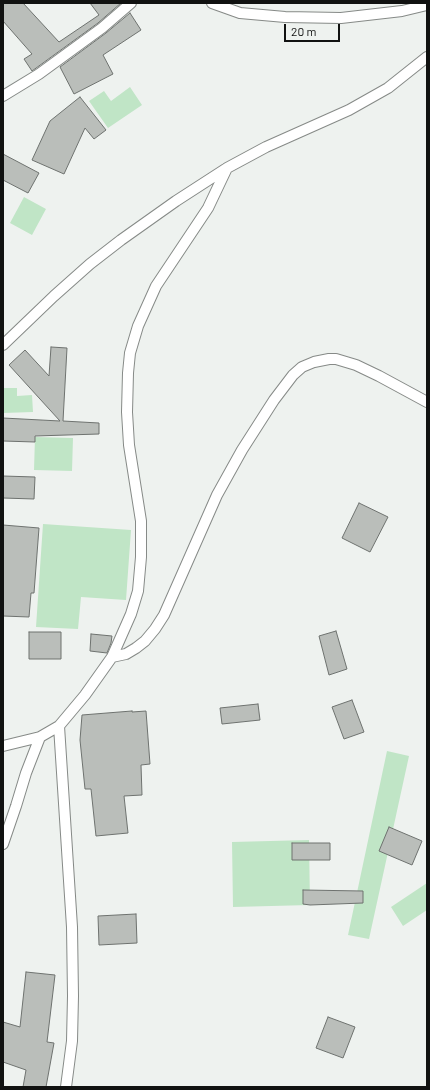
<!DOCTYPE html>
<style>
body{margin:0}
#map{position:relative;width:430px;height:1090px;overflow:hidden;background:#eef2ef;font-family:Barlow,sans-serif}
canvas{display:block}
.frame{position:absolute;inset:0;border:4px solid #111211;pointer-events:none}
.scale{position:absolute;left:284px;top:24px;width:56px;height:18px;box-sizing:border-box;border:2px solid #111211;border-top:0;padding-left:5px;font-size:12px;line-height:14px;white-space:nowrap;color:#111211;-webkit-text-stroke:3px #eef2ef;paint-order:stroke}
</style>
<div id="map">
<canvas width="430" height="1090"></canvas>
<div class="frame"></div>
<div class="scale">20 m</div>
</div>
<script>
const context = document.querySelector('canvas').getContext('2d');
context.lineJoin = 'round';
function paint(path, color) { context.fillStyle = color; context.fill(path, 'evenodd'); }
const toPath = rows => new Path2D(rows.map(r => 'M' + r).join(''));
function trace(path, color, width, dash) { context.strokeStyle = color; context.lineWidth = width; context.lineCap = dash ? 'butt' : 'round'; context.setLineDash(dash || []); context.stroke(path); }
paint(toPath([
 [130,87,142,105,108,128,89,101,104,91,111,101],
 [24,197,46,209,32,235,10,223],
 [3,388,17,388,17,396,32,395,33,412,3,413],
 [35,437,73,438,72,471,34,470],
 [43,524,131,530,126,600,81,597,78,629,36,627],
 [387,751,409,756,369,939,348,935],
 [309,840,310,905,233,907,232,842],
 [427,883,427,910,403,926,391,907]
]), '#c0e5c6');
const building = toPath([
 [3,3,23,3,59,42,99,15,90,3,121,3,98,23,32,71,24,59,32,54,3,21,3,3],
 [130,13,141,30,103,55,113,74,74,94,60,67,106,33,130,13],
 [80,97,106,130,94,139,85,128,64,174,32,160,50,121,80,97],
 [3,154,39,173,28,193,3,180,3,154],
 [51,347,67,348,63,421,99,423,99,434,35,436,35,442,3,441,3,418,60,421,9,365,25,350,49,376,51,347],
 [3,476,35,477,34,499,3,498,3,476],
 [359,503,388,517,370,552,342,538,359,503],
 [3,525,39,528,34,593,31,593,29,617,3,616,3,525],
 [336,631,347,669,329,675,319,636,336,631],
 [29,632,61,632,61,659,29,659,29,632],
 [91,634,112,636,111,643,107,653,90,651,91,634],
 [352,700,364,732,344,739,332,707,352,700],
 [258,704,260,720,222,724,220,708,258,704],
 [132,711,132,712,146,711,150,764,141,765,142,795,124,796,128,833,96,836,91,789,85,789,80,740,82,715,132,711],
 [389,827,422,841,412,865,379,851,389,827],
 [292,843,330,843,330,860,292,860,292,843],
 [303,890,363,891,363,903,310,905,303,904,303,890],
 [136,914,137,943,99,945,98,916,136,914],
 [26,972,55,975,47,1042,54,1043,46,1087,23,1087,26,1070,3,1062,3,1022,20,1027,26,972],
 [328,1017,355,1027,343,1058,316,1048,328,1017]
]);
paint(building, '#babeba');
trace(building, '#6e726f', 1);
const service = toPath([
 [212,3,240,13,285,17,341,18,402,11,427,5],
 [3,96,39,74,102,28,131,3],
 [3,345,54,296,90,264,121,240,176,201,227,168,266,147,349,110,388,88,427,57],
 [112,657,126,654,136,648,145,641,155,629,164,615,217,495,242,450,274,400,293,375,302,367,314,362,329,359,336,359,356,365,379,376,427,402],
 [59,726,72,927,73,996,72,1041,66,1087],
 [3,746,40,737,59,726,85,695,112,657,131,614,138,591,141,557,141,521,129,445,127,412,128,373,130,353,138,326,156,286,208,208,227,168],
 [3,844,16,806,26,773,40,737]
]);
trace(service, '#868a87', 12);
trace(service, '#fff', 10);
</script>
